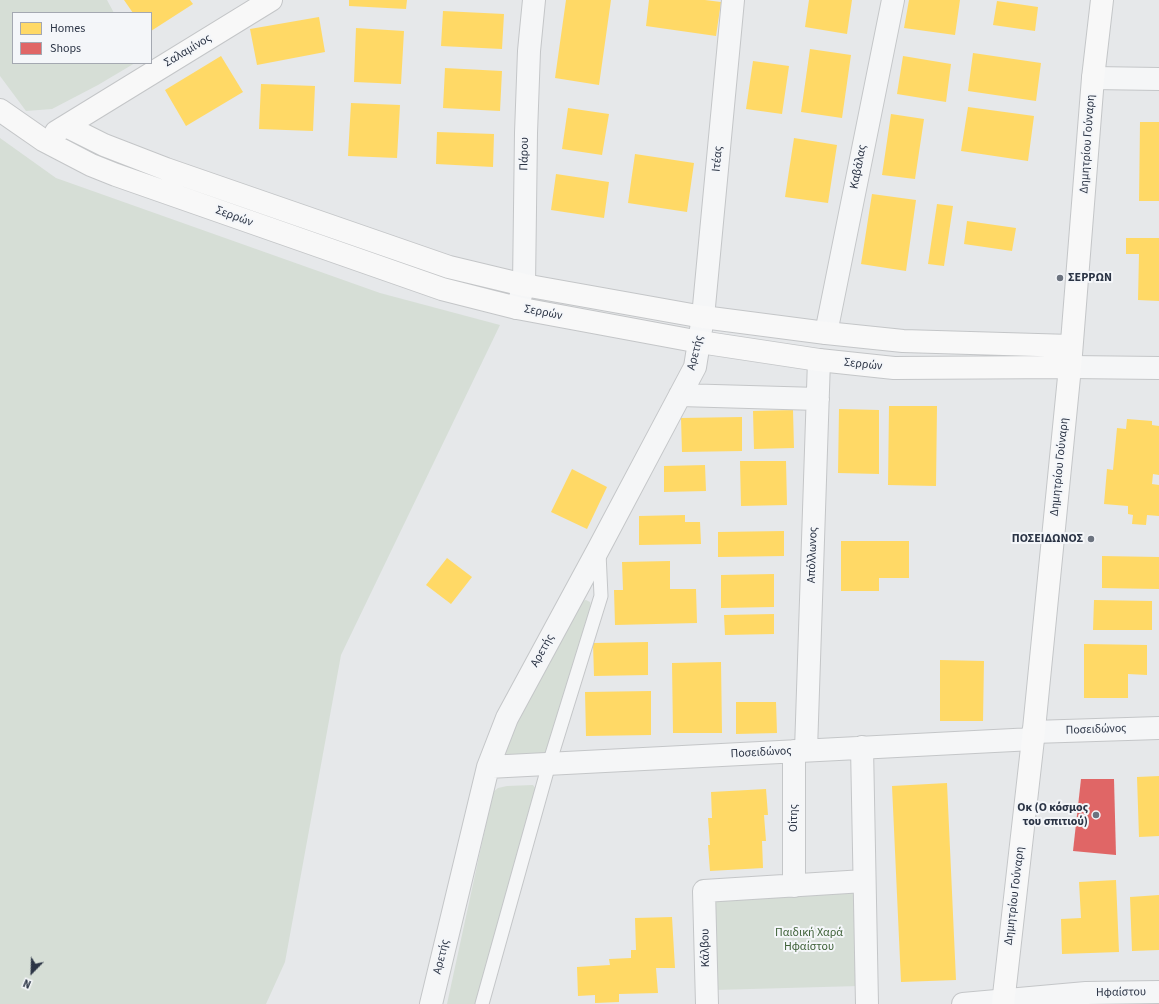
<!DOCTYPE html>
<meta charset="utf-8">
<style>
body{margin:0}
#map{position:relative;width:1159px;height:1004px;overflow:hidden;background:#e6e8ea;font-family:"Source Sans 3",sans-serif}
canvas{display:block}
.legend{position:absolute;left:12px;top:12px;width:140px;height:52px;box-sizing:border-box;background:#f4f6f9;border:1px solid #a4a8b1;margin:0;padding:5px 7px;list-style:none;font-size:12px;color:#2b3445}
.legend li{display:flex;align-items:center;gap:8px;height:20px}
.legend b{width:20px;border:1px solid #a4a8b1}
.north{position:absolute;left:12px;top:952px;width:40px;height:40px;-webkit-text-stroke:3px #f4f6f9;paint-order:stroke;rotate:203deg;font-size:11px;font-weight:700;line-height:16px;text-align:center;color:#2b3445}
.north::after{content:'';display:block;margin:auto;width:14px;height:18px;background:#2b3445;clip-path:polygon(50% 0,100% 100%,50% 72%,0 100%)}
</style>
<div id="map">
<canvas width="1159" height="1004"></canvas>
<ul class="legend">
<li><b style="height:11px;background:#ffd966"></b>Homes</li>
<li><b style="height:11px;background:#e06666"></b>Shops</li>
</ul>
<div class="north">N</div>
</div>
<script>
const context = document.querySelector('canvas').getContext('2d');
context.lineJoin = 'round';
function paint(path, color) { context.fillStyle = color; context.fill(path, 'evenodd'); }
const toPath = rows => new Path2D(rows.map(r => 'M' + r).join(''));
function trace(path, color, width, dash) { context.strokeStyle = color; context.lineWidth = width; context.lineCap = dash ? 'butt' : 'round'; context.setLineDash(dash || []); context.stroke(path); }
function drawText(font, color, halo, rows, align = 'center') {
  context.font = font + ' "Source Sans 3",sans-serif'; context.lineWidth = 4; context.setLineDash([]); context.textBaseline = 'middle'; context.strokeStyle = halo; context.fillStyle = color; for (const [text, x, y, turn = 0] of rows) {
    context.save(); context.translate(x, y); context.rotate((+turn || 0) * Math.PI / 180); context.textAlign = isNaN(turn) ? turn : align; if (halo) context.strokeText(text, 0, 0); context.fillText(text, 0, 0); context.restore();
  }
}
paint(toPath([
 [0,0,107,0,114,13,13,13,13,63,135,63,98,85,52,109,26,111,0,76],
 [0,138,56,178,380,293,500,325,341,655,285,962,266,1004,0,1004],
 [586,600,590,602,591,609,543,766,505,762,506,745,576,608,581,601],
 [533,785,536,789,477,1004,447,1004,493,792,498,788,507,786],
 [856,888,859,986,714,990,711,900]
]), '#d6ded6');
paint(toPath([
 [124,0,190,0,193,4,151,31,151,13,133,13],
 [349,0,407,0,406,9,349,6],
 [566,0,611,0,599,85,555,78],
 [649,0,705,0,721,2,716,36,646,26],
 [809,0,852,0,847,34,805,27],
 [909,0,960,0,955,35,904,28],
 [997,1,1038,7,1035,31,993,25],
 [443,11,504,14,502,49,441,46],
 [319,17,325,52,257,65,250,29],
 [356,28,404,31,401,84,354,82],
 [810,49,851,55,842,118,801,112],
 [973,53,1041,63,1036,101,968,91],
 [221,56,243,92,186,126,165,90],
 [903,56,951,64,946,102,897,94],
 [753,61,789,66,782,114,746,109],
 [445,68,502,71,500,111,443,108],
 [261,84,315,86,313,131,259,129],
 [351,103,400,105,397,158,348,156],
 [968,107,1034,116,1028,161,961,151],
 [568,108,609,114,602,155,562,149],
 [891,114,924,119,915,179,882,175],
 [1140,122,1159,122,1159,201,1139,201],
 [437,132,494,134,493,167,436,164],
 [794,138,837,145,828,203,785,197],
 [635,154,694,163,687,212,628,203],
 [556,174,609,182,604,218,551,210],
 [872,194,916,200,906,271,861,264],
 [937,204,953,206,944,266,928,264],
 [967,221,1016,228,1012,251,964,244],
 [1126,238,1159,238,1159,301,1138,300,1139,254,1126,254],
 [889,406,937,406,936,486,888,485],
 [839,409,879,410,879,474,838,473],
 [793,410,794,448,754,449,753,411],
 [742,417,742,451,682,452,681,418],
 [1127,419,1152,421,1152,425,1159,426,1159,475,1153,474,1152,484,1159,485,1159,516,1147,515,1146,525,1132,524,1133,515,1128,514,1128,506,1104,504,1107,469,1113,470,1117,428,1126,429],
 [740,461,786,461,787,505,741,506],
 [705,465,706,491,664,492,664,466],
 [572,469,607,487,587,529,551,512],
 [685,515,685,522,700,522,701,544,639,545,639,516],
 [784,531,784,556,718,557,718,532],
 [841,541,909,541,909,578,879,578,879,591,841,591],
 [1102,556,1159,557,1159,589,1102,588],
 [447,558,472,577,451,604,426,585],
 [670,561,670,589,696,589,697,623,615,625,614,590,623,590,622,562],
 [774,574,774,607,721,608,721,575],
 [1094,600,1152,601,1152,630,1093,630],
 [774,614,774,634,725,635,724,615],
 [648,642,648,675,594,676,593,643],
 [1084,644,1147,645,1147,675,1128,674,1128,698,1084,698],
 [940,660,984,661,983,721,940,721],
 [721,662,722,733,673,733,672,663],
 [651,691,651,735,586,736,585,692],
 [736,702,776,702,777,733,736,734],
 [1159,776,1159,836,1139,837,1137,777],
 [947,783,956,980,901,982,892,786],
 [766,789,768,815,764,815,766,841,762,841,763,868,710,871,708,845,710,845,708,818,712,818,711,792],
 [1116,880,1119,952,1062,954,1061,919,1081,918,1079,882],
 [1159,895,1159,950,1132,951,1130,897],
 [672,917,675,968,656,968,658,993,619,994,619,1002,595,1003,595,995,578,996,577,967,610,965,609,959,631,958,631,950,636,950,635,918]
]), '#ffd966');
paint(toPath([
 [1081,779,1114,779,1116,855,1073,851]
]), '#e06666');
const lane = toPath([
 [482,1004,549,764,601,596,599,553]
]);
const street = toPath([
 [1093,78,1159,79],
 [517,308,524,285,526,133,529,51,534,0],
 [826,333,893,0],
 [1070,367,1159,368],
 [680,395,818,399],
 [1033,732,1159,728],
 [862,747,867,1004],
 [806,750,819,360],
 [794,751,794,886],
 [488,767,1033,739],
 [431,1004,488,767,507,718,599,548,695,367,703,317,733,0],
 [707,1004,704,891,864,881],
 [963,1004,1086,993,1159,992]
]);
const secondary = toPath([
 [0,110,43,140,91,165,116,175,442,289,517,308,700,342,819,360,894,368,1070,367],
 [66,126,104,145,166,169,449,267,524,285,703,317,826,333,903,341,1071,346],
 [56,132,271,0],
 [1003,1004,1033,739,1070,367,1093,78,1102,0]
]);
trace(lane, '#c4c6c8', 15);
trace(street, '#c4c6c8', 24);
trace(secondary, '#c4c6c8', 24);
trace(lane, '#f5f6f7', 13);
trace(street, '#f5f6f7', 22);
trace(secondary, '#f8f8f8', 22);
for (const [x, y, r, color] of [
 [1060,278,4,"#6c737f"],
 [1091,539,4,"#6c737f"],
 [1096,815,4,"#6c737f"]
]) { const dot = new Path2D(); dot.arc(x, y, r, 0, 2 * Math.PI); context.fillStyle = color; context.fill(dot); trace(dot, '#f4f6f9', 1.5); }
drawText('12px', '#2b3445', '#f4f6f9', [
 ["Σαλαμίνος",188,51,-31],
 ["Δημητρίου Γούναρη",1088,144,-86],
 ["Πάρου",525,154,-89],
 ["Ιτέας",718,159,-85],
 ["Καβάλας",859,167,-79],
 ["Σερρών",234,217,20],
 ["Σερρών",543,313,11],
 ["Αρετής",696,353,-76],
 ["Σερρών",863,365,6],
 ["Δημητρίου Γούναρη",1060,467,-84],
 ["Απόλλωνος",813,555,-88],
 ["Αρετής",543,651,-61],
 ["Ποσειδώνος",1096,730,-2],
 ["Ποσειδώνος",761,753,-3],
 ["Οίτης",794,818,-90],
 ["Δημητρίου Γούναρη",1015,896,-83],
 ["Κάλβου",706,948,-91],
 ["Αρετής",442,957,-76],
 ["Ηφαίστου",1121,993,-1]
]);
drawText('bold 12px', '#2b3445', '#f4f6f9', [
 ["ΣΕΡΡΩΝ",1068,278,"left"],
 ["ΠΟΣΕΙΔΩΝΟΣ",1083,539],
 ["Οκ (Ο κόσμος",1088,808],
 ["του σπιτιού)",1088,822]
], 'right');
drawText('12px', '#3f6138', '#f4f6f9', [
 ["Παιδική Χαρά",809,933],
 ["Ηφαίστου",809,947]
]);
</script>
